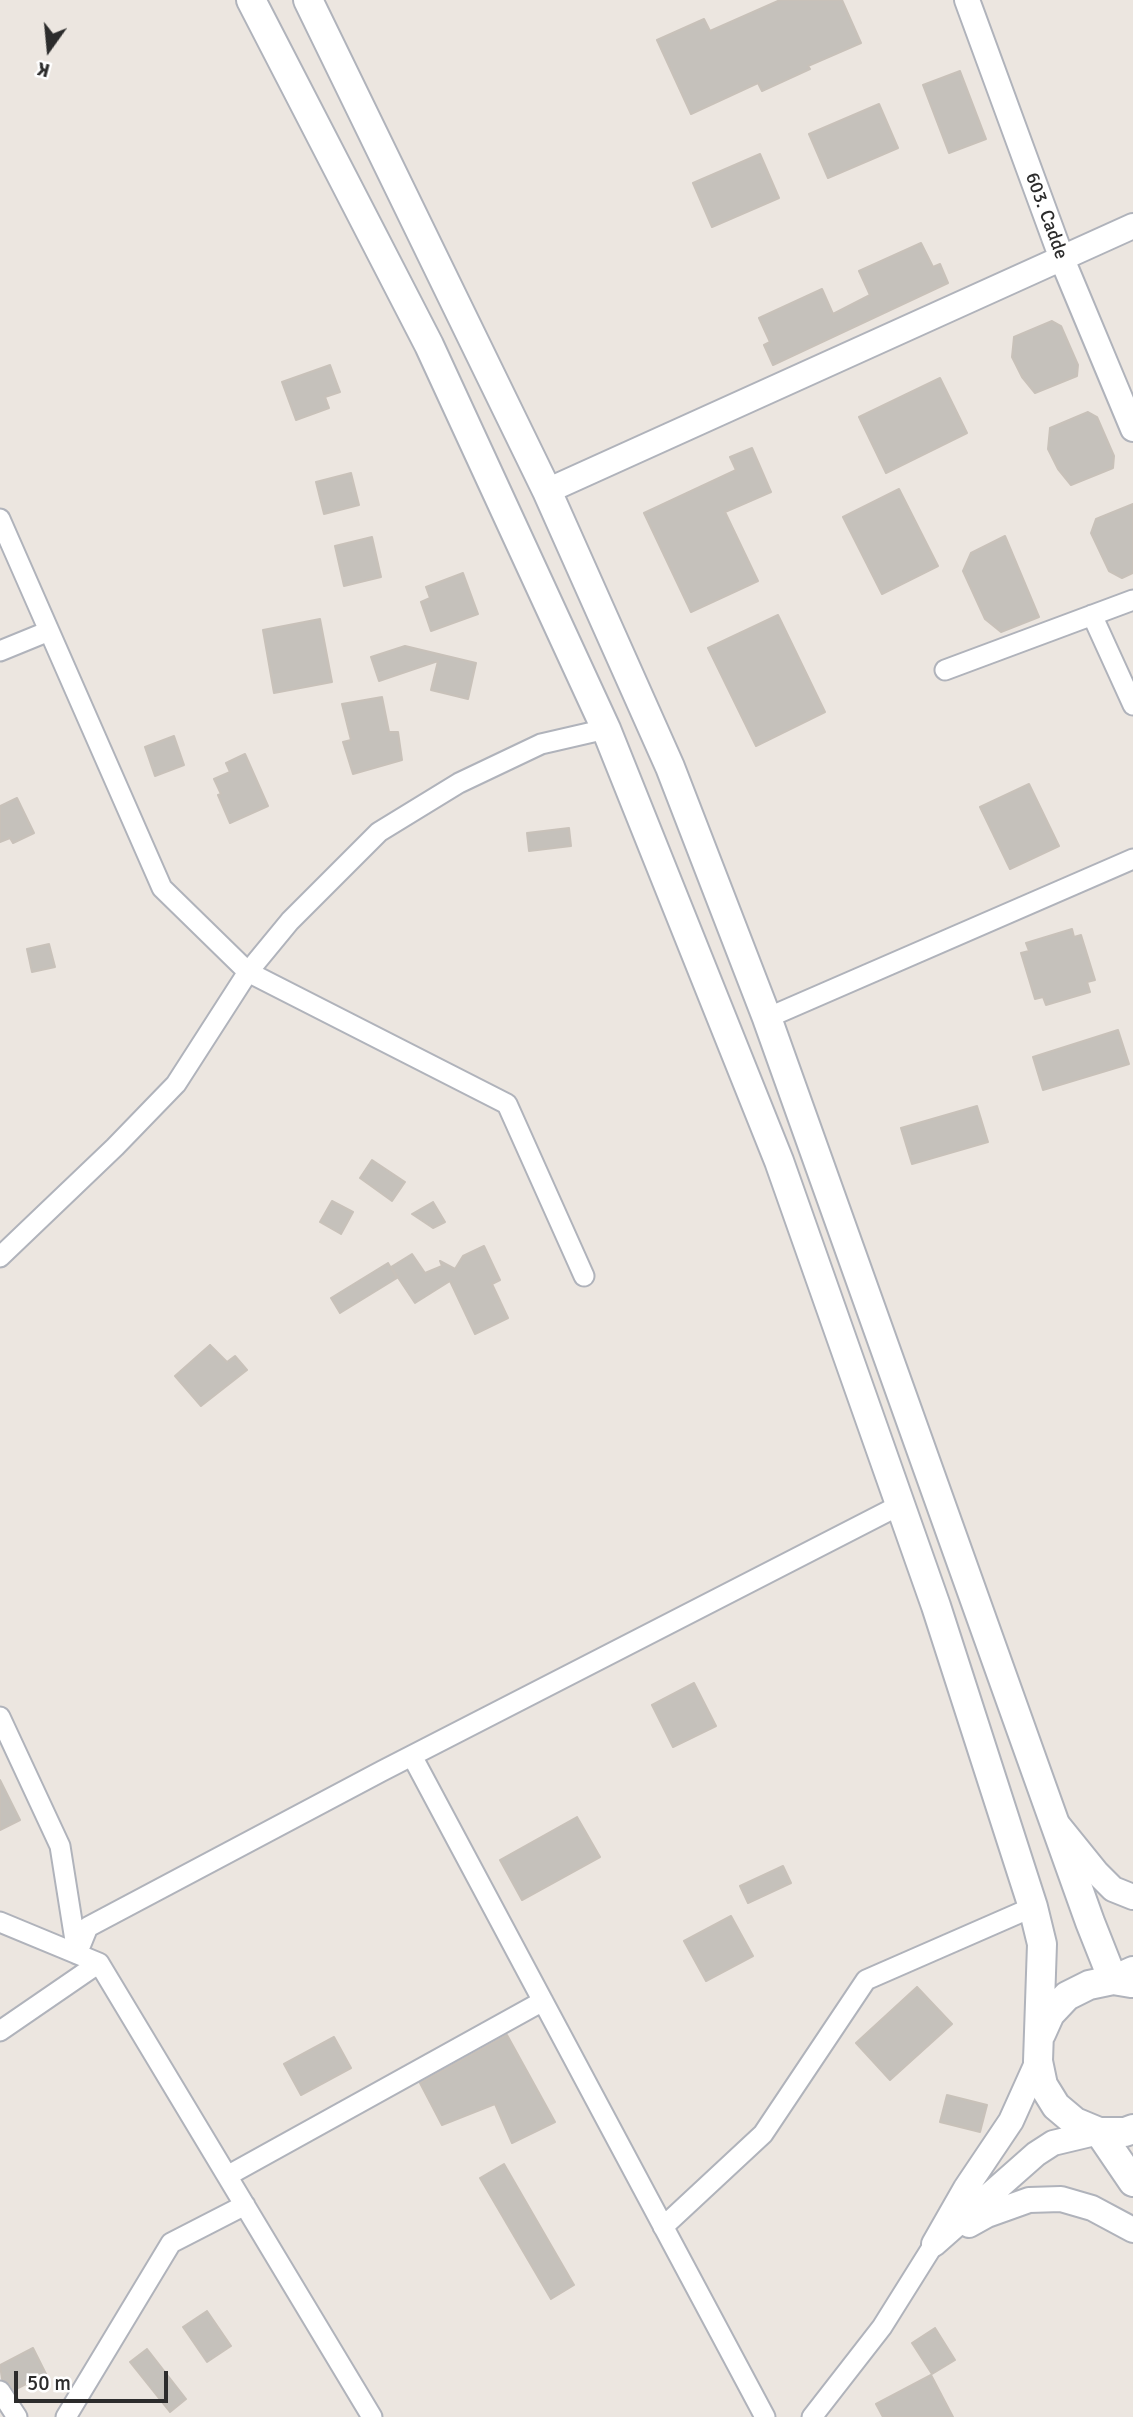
<!DOCTYPE html>
<style>
body{margin:0}
#map{position:relative;width:1133px;height:2417px;overflow:hidden;background:#ece6e0;font-family:Signika,sans-serif}
canvas{display:block}
.north{position:absolute;left:14px;top:14px;width:70px;height:70px;-webkit-text-stroke:5px #fff;paint-order:stroke;rotate:195deg;font-size:19px;font-weight:700;line-height:28px;text-align:center;color:#2c2c2c}
.north::after{content:'';display:block;margin:auto;width:24px;height:32px;background:#2c2c2c;clip-path:polygon(50% 0,100% 100%,50% 72%,0 100%)}
.scale{position:absolute;left:14px;top:2371px;width:154px;height:32px;box-sizing:border-box;border:4px solid #2c2c2c;border-top:0;padding-left:9px;font-size:21px;line-height:24px;white-space:nowrap;color:#2c2c2c;-webkit-text-stroke:5px #fff;paint-order:stroke}
</style>
<div id="map">
<canvas width="1133" height="2417"></canvas>
<div class="north">K</div>
<div class="scale">50 m</div>
</div>
<script>
const context = document.querySelector('canvas').getContext('2d');
context.lineJoin = 'round';
function paint(path, color) { context.fillStyle = color; context.fill(path, 'evenodd'); }
const toPath = rows => new Path2D(rows.map(r => 'M' + r).join(''));
function trace(path, color, width, dash) { context.strokeStyle = color; context.lineWidth = width; context.lineCap = dash ? 'butt' : 'round'; context.setLineDash(dash || []); context.stroke(path); }
function drawText(font, color, halo, rows, align = 'center') {
  context.font = font + ' Signika,sans-serif'; context.lineWidth = 5; context.setLineDash([]); context.textBaseline = 'middle'; context.strokeStyle = halo; context.fillStyle = color; for (const [text, x, y, turn = 0] of rows) {
    context.save(); context.translate(x, y); context.rotate((+turn || 0) * Math.PI / 180); context.textAlign = isNaN(turn) ? turn : align; if (halo) context.strokeText(text, 0, 0); context.fillText(text, 0, 0); context.restore();
  }
}
const building = toPath([
 [780,0,842,0,861,43,808,66,810,69,762,91,758,83,691,114,657,40,704,19,710,31,780,0],
 [960,71,986,139,949,153,923,85,960,71],
 [879,104,898,148,828,178,809,134,879,104],
 [760,154,779,198,712,227,693,183,760,154],
 [921,243,933,267,940,264,948,283,773,365,764,345,770,342,759,318,822,289,833,314,870,295,859,271,921,243],
 [1052,321,1061,326,1078,365,1077,376,1035,393,1022,377,1012,357,1014,337,1052,321],
 [330,365,340,392,325,397,329,408,296,420,282,382,330,365],
 [940,378,967,433,886,473,859,417,940,378],
 [1088,412,1097,417,1114,456,1113,468,1071,485,1058,469,1048,449,1050,428,1088,412],
 [752,448,771,492,725,512,758,581,691,612,644,513,736,470,730,457,752,448],
 [351,473,359,505,324,514,316,482,351,473],
 [899,489,938,566,882,594,843,517,899,489],
 [1133,504,1133,573,1122,578,1109,571,1091,533,1096,519,1133,504],
 [1005,536,1039,617,1001,632,985,619,963,571,971,553,1005,536],
 [372,537,381,577,344,586,335,546,372,537],
 [463,573,478,614,431,631,421,602,430,598,426,587,463,573],
 [778,615,825,712,756,746,708,648,778,615],
 [320,619,332,682,274,693,263,630,320,619],
 [405,646,476,663,468,699,431,690,438,661,379,681,371,657,405,646],
 [382,697,389,732,398,732,402,760,353,774,343,742,351,740,342,704,382,697],
 [174,736,184,765,155,776,145,747,174,736],
 [245,754,268,806,230,823,218,795,221,794,214,779,230,772,226,763,245,754],
 [1029,784,1059,846,1010,869,980,807,1029,784],
 [17,798,34,833,13,843,10,838,0,842,0,806,17,798],
 [569,828,571,846,529,851,527,833,569,828],
 [1072,929,1074,937,1081,935,1095,980,1087,982,1090,992,1046,1005,1043,997,1035,999,1021,953,1029,951,1026,943,1072,929],
 [49,944,55,967,32,972,27,949,49,944],
 [1118,1030,1129,1064,1043,1090,1033,1057,1118,1030],
 [977,1106,988,1142,912,1164,901,1128,977,1106],
 [372,1160,405,1182,392,1201,360,1178,372,1160],
 [332,1201,353,1212,341,1234,320,1222,332,1201],
 [433,1202,445,1222,433,1228,412,1214,433,1202],
 [484,1246,500,1280,492,1284,508,1318,475,1334,450,1281,415,1303,391,1267,412,1254,425,1273,442,1266,440,1261,455,1269,463,1256,484,1246],
 [388,1263,397,1278,340,1313,331,1298,388,1263],
 [210,1345,227,1362,235,1356,247,1370,201,1406,175,1376,210,1345],
 [694,1683,716,1726,673,1747,652,1705,694,1683],
 [0,1780,20,1820,0,1830,0,1780],
 [577,1817,600,1857,522,1900,500,1860,577,1817],
 [783,1866,791,1883,748,1903,740,1886,783,1866],
 [731,1916,753,1956,706,1981,684,1941,731,1916],
 [917,1987,952,2024,890,2080,856,2043,917,1987],
 [507,2035,555,2122,512,2143,495,2104,442,2125,420,2083,507,2035],
 [334,2037,351,2068,301,2095,284,2064,334,2037],
 [947,2095,987,2105,980,2132,940,2122,947,2095],
 [504,2164,574,2285,551,2299,480,2178,504,2164],
 [207,2311,231,2346,207,2362,183,2327,207,2311],
 [935,2328,955,2360,932,2374,912,2343,935,2328],
 [33,2348,46,2374,14,2390,10,2384,2,2379,0,2365,33,2348],
 [147,2349,186,2399,170,2412,130,2362,147,2349],
 [931,2375,953,2417,883,2417,876,2404,931,2375]
]);
paint(building, '#c5c1bb');
trace(building, '#c8c1b9', 2);
const minor = toPath([
 [0,519,162,888,248,972,507,1104,584,1276],
 [1092,615,1133,705],
 [0,651,49,631],
 [945,670,1133,600],
 [767,1018,1133,859],
 [0,1257,115,1147,176,1084,248,972,290,921,379,832,459,783,541,744,606,729],
 [0,1717,60,1846,77,1953],
 [412,1756,765,2417],
 [0,1922,99,1963,372,2417],
 [77,1954,88,1927,382,1771,900,1505],
 [0,2031,99,1963],
 [227,2176,543,2001],
 [663,2227,763,2134,866,1980,1033,1907],
 [0,2391,17,2417],
 [66,2417,171,2243,245,2205],
 [812,2417,882,2327,934,2244]
]);
const tertiary = toPath([
 [967,0,1062,259,1133,429],
 [547,491,1133,226],
 [1059,1826,1097,1873,1113,1889,1133,1897],
 [1038,2061,1011,2121,966,2188,934,2244,1036,2154,1053,2143,1099,2132],
 [969,2225,987,2215,1029,2200,1061,2199,1092,2208,1133,2230]
]);
const secondary = toPath([
 [251,0,429,345,606,729,779,1161,936,1606,1033,1907,1042,1944,1038,2061,1043,2085,1056,2106,1075,2122,1099,2132,1125,2132,1133,2129],
 [308,0,547,491,670,767,767,1018,1090,1922,1113,1980,1133,1971],
 [1041,2034,1050,2014,1067,1996,1089,1985,1113,1980,1131,1983],
 [1099,2132,1133,2182]
]);
trace(minor, '#b0b3bb', 23);
trace(tertiary, '#b0b3bb', 28);
trace(secondary, '#b0b3bb', 32);
trace(minor, '#fff', 19);
trace(tertiary, '#fff', 24);
trace(secondary, '#fff', 28);
drawText('19px', '#2c2c2c', '#fff', [
 ["603. Cadde",1046,216,70]
]);
</script>
